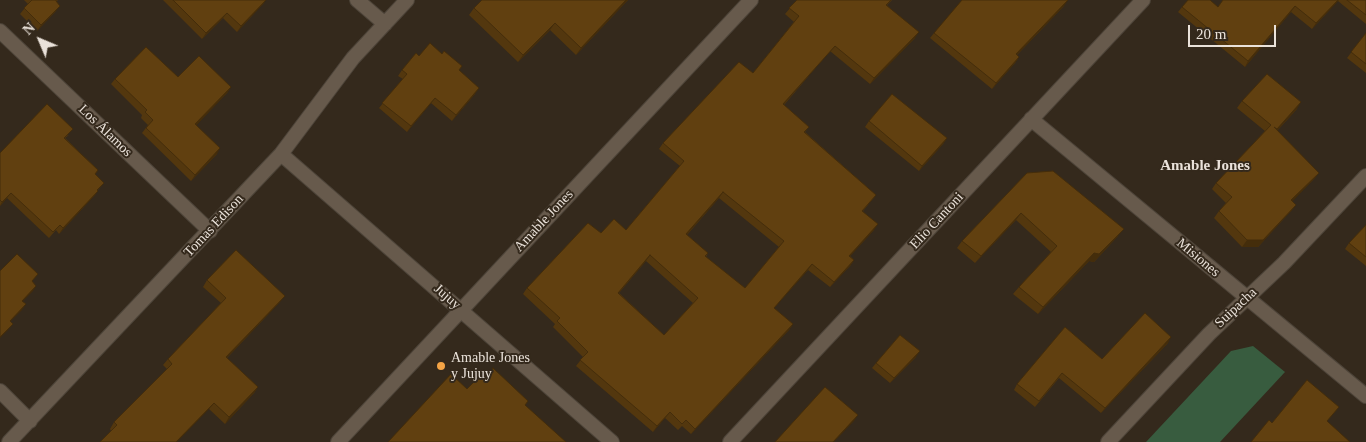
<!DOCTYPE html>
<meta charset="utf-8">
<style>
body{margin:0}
#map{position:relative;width:1366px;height:442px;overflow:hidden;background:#34291c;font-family:Georgia,serif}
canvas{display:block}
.north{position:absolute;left:15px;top:15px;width:50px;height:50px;-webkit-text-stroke:4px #34291c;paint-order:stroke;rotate:315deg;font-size:14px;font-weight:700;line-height:20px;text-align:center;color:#eae2da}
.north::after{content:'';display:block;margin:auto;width:18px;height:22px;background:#eae2da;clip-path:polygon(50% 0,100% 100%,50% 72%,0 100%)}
.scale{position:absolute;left:1188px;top:25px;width:88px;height:22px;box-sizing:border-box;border:2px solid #eae2da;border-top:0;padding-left:6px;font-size:15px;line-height:18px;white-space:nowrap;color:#eae2da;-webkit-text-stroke:4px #34291c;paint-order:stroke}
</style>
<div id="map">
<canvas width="1366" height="442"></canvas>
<div class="north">N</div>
<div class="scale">20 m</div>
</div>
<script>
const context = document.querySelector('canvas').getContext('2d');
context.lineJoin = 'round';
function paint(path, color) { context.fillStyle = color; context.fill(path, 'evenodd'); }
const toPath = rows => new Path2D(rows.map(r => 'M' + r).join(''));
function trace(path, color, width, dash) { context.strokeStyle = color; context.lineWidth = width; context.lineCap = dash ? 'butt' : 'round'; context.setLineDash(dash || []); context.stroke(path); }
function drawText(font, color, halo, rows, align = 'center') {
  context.font = font + ' Georgia,serif'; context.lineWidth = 4; context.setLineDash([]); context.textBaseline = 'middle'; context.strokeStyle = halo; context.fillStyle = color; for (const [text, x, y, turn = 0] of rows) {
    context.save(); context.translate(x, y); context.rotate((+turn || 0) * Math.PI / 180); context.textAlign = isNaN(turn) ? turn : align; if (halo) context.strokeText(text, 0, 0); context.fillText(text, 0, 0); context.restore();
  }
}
paint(toPath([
 [1253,346,1285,372,1220,442,1146,442,1231,351]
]), '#385c3f');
const minor = toPath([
 [357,0,385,24],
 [0,31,210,231],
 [1031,119,1366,396],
 [281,154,612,442],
 [0,391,30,421],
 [9,442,281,154,353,58,407,0],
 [730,442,1143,0],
 [1108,442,1209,334,1284,263,1366,176]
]);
const tertiary = toPath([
 [338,442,751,0]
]);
trace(minor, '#4d4439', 16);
trace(tertiary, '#4d4439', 16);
trace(minor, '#675a4c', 14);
trace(tertiary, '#675a4c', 14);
paint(toPath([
 [24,0,58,0,56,2,56,11,37,31,20,14,28,4],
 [163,0,266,0,263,4,237,32,223,18,202,39],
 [482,0,628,0,576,55,550,30,518,62,469,15,474,8],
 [797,0,892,0,887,5,915,38,870,84,830,51,784,105,809,127,805,132,876,195,863,211,874,230,850,256,854,260,850,266,830,287,808,270,774,308,793,324,789,330,691,434,682,426,678,430,665,418,653,432,576,366,583,357,553,327,555,324,523,294,527,288,601,233,626,230,680,166,659,149,663,143,753,73,794,22,785,14],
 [719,198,779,247,745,288,706,257,708,253,687,235],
 [646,261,693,303,664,335,619,293],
 [1223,0,1366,0,1366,24,1338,1,1312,29,1291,12,1245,67,1178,12,1182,7,1218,7],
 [1064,6,1017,55,1019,57,1015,63,992,89,930,38,934,33],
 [1366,33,1366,73,1347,58],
 [419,56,459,71,475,94,452,121,431,103,407,132,379,108,403,79,398,76,402,70],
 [178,77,231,87,227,93,196,125,217,154,191,181,142,133,148,125,141,118,142,115,111,84,115,79],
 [1242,101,1297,109,1277,131,1319,173,1314,179,1292,201,1296,205,1291,211,1258,247,1242,247,1214,218,1219,211,1226,203,1212,189,1216,183,1265,131,1237,108],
 [869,121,947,138,943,144,919,171,865,127],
 [69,135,65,138,98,170,95,174,104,183,98,190,98,191,94,196,59,234,56,230,49,238,7,198,0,206,0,153],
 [1027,173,1118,236,1094,262,1089,261,1038,314,1013,294,1019,287,1051,252,1016,220,975,263,957,248,962,241],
 [1366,225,1366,266,1345,249,1349,243],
 [207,280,280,302,227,358,258,387,254,393,225,424,209,409,111,431,110,429,114,422,167,369,163,365,168,359,221,303,203,287],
 [1168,343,1101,413,1059,378,1035,407,1014,390,1017,384,1102,359],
 [916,357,890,383,872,368,876,363]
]), '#53370e');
paint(toPath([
 [266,0,263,4,237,32,241,26],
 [626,0,628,0,576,55,581,48],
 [1068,0,1064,6,1012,60,1016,54],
 [1338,0,1339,0,1312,29,1316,23],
 [60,6,56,11,37,31,41,25],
 [1295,6,1291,12,1245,67,1248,61],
 [227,13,223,18,202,39,206,33],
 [555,23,550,30,518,62,523,55],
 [919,32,915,38,870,84,874,78],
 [835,46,830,51,779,110,783,104],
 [1019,57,1015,63,992,89,996,83],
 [231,87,227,93,192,130,195,124],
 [479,88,475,94,452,121,456,115],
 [435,98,431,103,407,132,411,126],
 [1301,102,1297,109,1272,136,1277,129],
 [947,138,943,144,919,171,922,166],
 [220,148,217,154,191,181,195,175],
 [1319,173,1314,179,1287,207,1291,200],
 [98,191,94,196,59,234,63,228],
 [723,192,719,198,682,240,686,234],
 [11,193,7,198,0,206,2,202],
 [1296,205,1291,211,1258,247,1242,247,1247,240],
 [1021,213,1016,220,975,263,981,256],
 [878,224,874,230,845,262,849,256],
 [1124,229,1118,236,1094,262,1089,261,1038,314,1043,307,1094,253],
 [650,255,646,261,614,298,618,293],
 [854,260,850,266,830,287,834,282],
 [812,264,808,270,769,314,774,308],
 [36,286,33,291,18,306,22,301],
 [285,296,280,302,222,363,226,357],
 [26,304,22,310,6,326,10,321],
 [13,324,9,329,0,338,0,337],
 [793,324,789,330,691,434,695,429],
 [1171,337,1168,343,1101,413,1105,408],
 [920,351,916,357,890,383,894,378],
 [258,387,254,393,225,424,229,417],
 [214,403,209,409,177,442,176,442],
 [670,412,665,418,653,432,657,426],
 [858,415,854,421,834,442,833,442]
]), '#442d0b');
const building = toPath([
 [32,0,56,0,56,1,60,6,41,25,24,8,32,0],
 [173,0,266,0,241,26,227,13,206,33,173,0],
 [482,0,626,0,581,48,555,23,523,55,474,8,482,0],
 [797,0,891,0,886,5,919,32,874,78,835,46,783,104,809,127,804,132,876,195,862,211,878,224,849,256,854,260,834,282,812,264,774,308,793,324,695,429,686,420,682,424,670,412,657,426,580,360,588,352,557,321,560,318,527,288,588,223,601,233,614,219,626,230,684,161,663,143,739,62,753,73,799,16,789,8,797,0],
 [723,192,784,241,745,288,705,256,708,253,686,234,723,192],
 [650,255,698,298,664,335,618,293,650,255],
 [962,0,1068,0,1016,54,1019,57,996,83,934,33,962,0],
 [1188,0,1210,0,1218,7,1223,0,1338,0,1316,23,1295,6,1248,61,1182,7,1188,0],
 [1347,0,1366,0,1366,15,1347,0],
 [1366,33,1366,64,1351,52,1366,33],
 [430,43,442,54,444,51,462,66,459,70,479,88,456,115,435,98,411,126,382,103,407,74,402,70,416,53,419,56,430,43],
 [146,47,178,77,199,56,231,87,195,124,220,148,195,175,146,128,153,120,145,112,147,110,115,79,146,47],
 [1267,74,1301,102,1277,129,1274,127,1319,173,1291,200,1296,205,1263,240,1247,240,1219,211,1232,197,1216,183,1271,125,1242,101,1267,74],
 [892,94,947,138,922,166,869,121,892,94],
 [47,104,73,129,64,138,98,170,95,174,104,183,97,190,98,191,63,228,60,225,53,232,11,193,2,202,0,200,0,153,47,104],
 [1053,171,1124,229,1099,254,1094,253,1043,307,1019,287,1057,246,1021,213,981,256,962,241,1027,173,1053,171],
 [1366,225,1366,257,1349,243,1366,225],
 [236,250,285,296,226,357,258,387,229,417,214,403,176,442,100,442,117,425,114,422,172,364,168,359,226,298,207,280,236,250],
 [17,254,38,274,32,281,36,286,22,301,26,304,10,321,13,324,0,337,0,271,17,254],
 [1145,313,1171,337,1105,408,1062,373,1039,401,1017,384,1065,327,1102,359,1145,313],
 [900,335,920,351,894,378,876,363,900,335],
 [493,368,528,401,525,405,566,442,388,442,451,374,467,389,479,377,482,380,493,368],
 [1307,380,1339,407,1327,421,1350,442,1251,442,1269,420,1272,423,1307,380],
 [825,387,858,415,833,442,775,442,825,387]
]);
paint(building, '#614010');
trace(building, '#442d0b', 1);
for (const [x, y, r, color] of [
 [441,366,5,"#f4a345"]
]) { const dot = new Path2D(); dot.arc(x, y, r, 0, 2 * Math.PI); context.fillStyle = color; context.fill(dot); trace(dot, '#34291c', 2); }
drawText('14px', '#eae2da', '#34291c', [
 ["Los Álamos",105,131,44],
 ["Amable Jones",544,221,-47],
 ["Elio Cantoni",937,221,-47],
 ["Tomas Edison",214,226,-47],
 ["Misiones",1198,258,40],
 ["Jujuy",447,297,41],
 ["Suipacha",1236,308,-43]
]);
drawText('14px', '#eae2da', '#34291c', [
 ["Amable Jones",451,358],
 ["y Jujuy",451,374]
], 'left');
drawText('bold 15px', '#eae2da', '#34291c', [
 ["Amable Jones",1205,166]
]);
</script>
